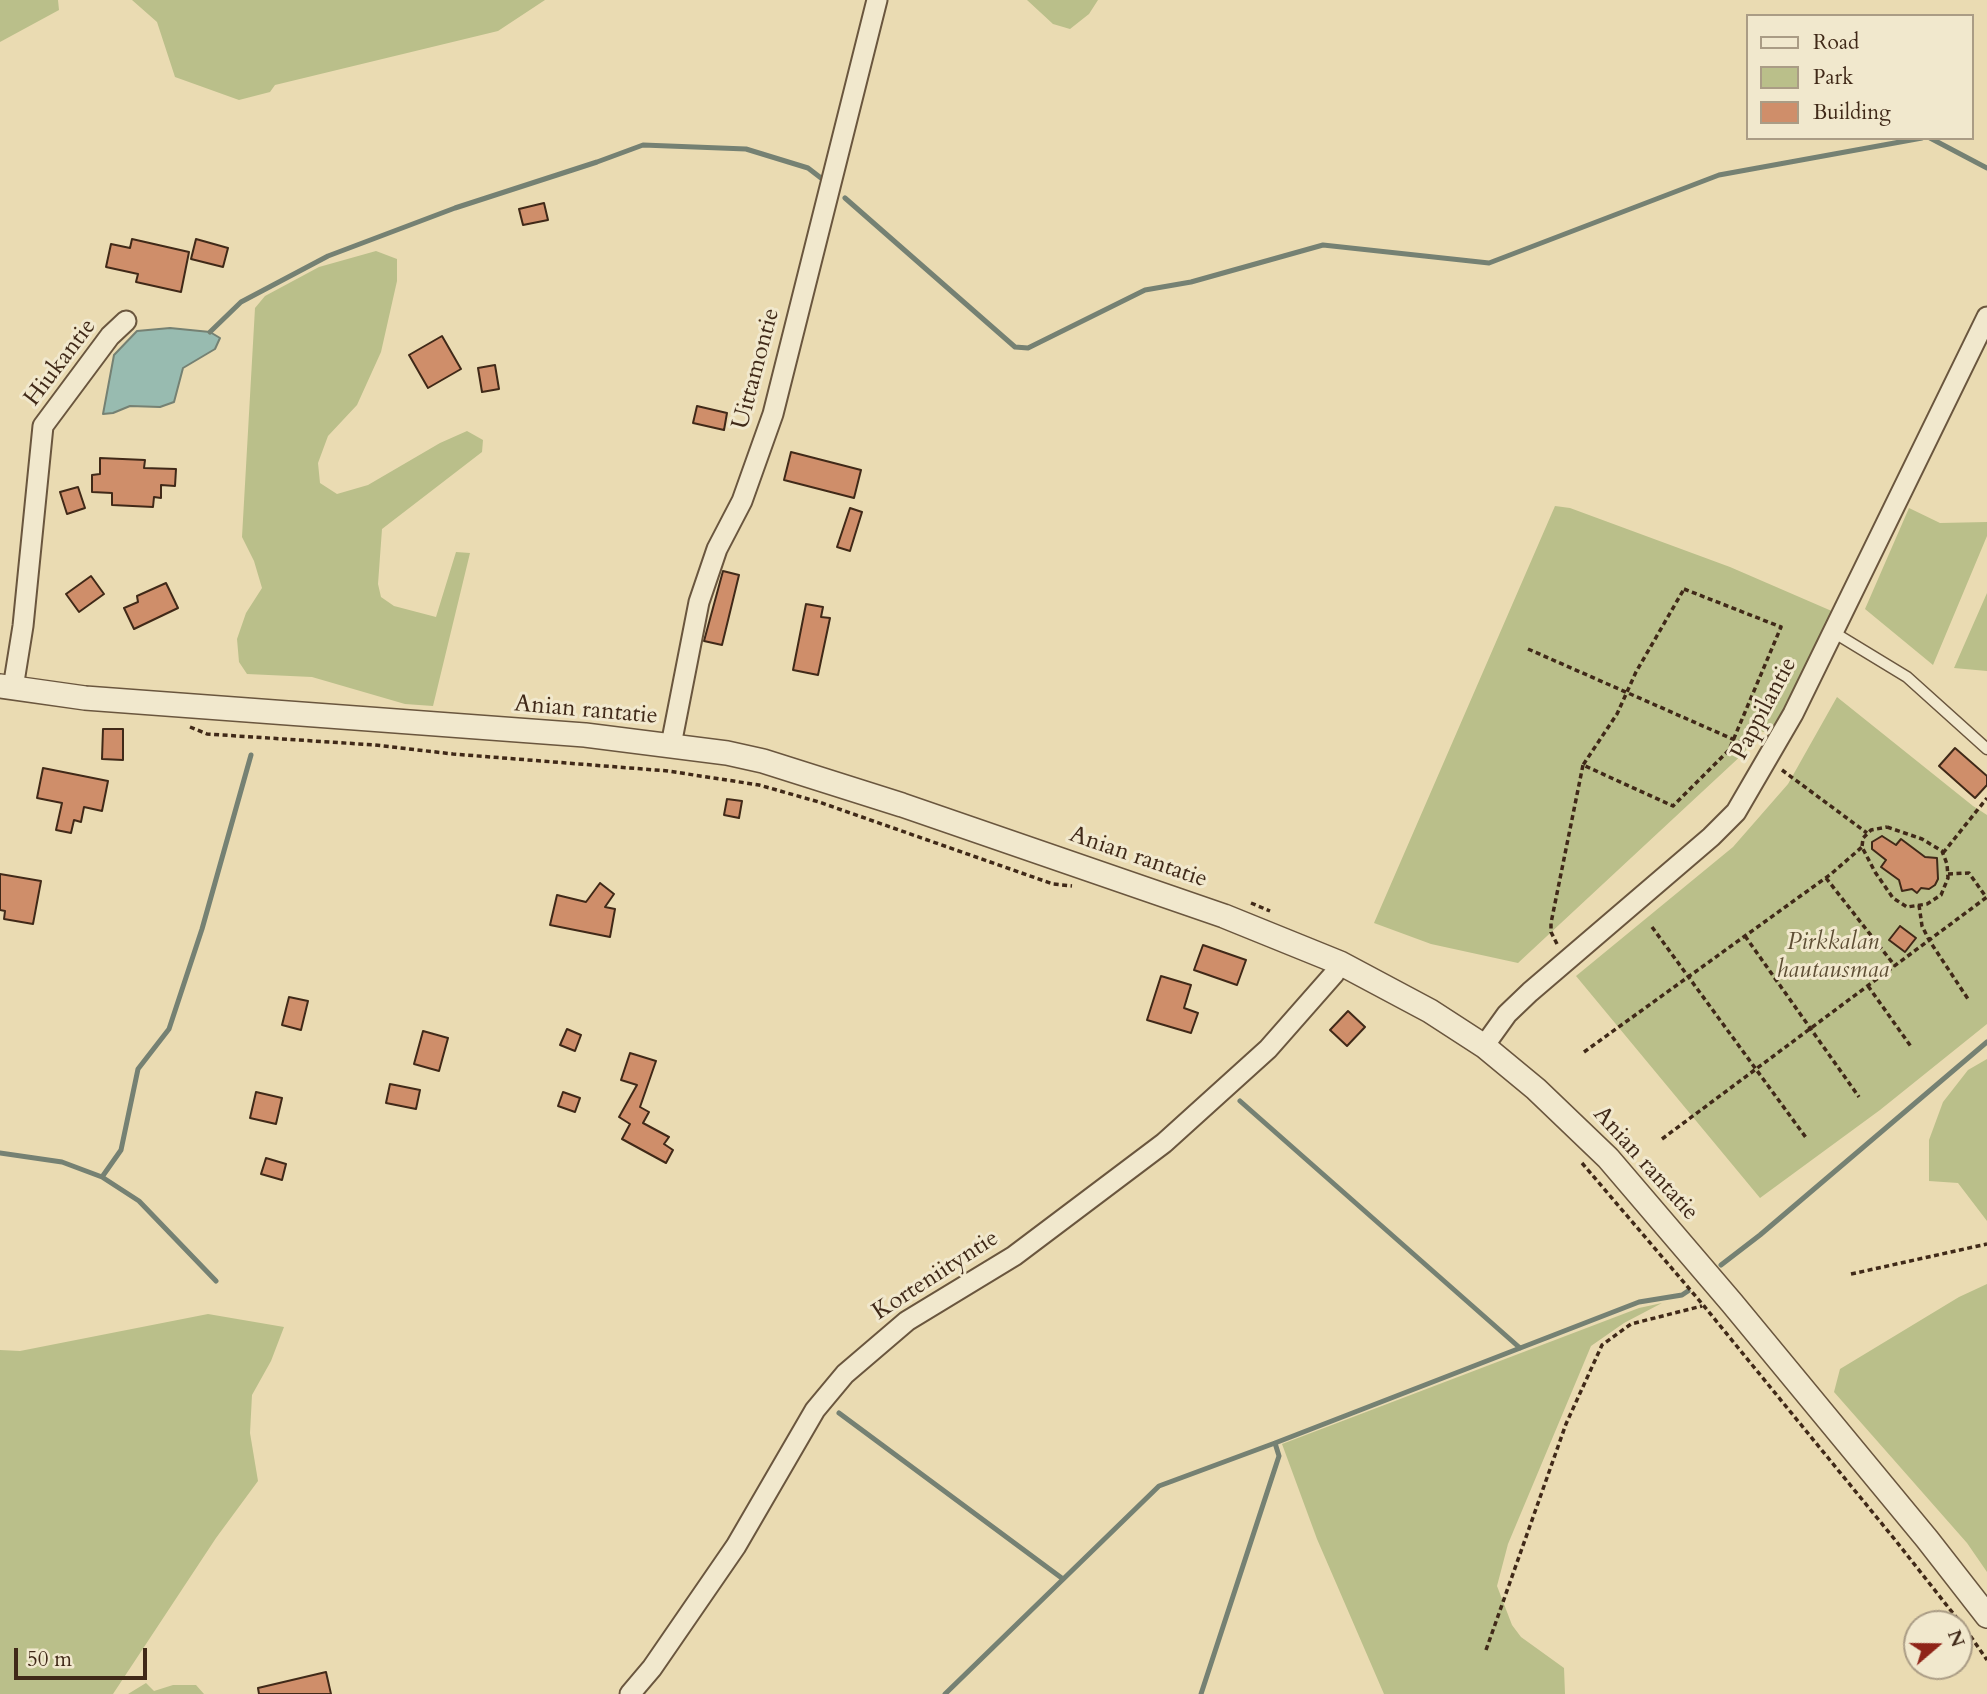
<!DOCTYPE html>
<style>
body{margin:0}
#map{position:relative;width:1987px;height:1694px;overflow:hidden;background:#eadbb2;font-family:Cardo,serif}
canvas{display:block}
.legend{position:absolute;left:1746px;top:14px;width:228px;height:126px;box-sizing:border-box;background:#f1e8cd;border:2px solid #aa9c85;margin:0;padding:9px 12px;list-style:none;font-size:21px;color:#402918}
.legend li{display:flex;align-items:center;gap:14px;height:35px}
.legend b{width:35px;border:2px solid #aa9c85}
.north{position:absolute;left:1903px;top:1610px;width:70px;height:70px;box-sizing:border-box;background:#f1e8cd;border:2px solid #aa9c85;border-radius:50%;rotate:70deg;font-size:19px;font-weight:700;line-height:28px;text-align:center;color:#402918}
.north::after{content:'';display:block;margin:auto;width:24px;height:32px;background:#8f2418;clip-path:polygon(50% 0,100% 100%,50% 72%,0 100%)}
.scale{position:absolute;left:14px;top:1648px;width:133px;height:32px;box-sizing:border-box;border:4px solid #402918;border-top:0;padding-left:9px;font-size:21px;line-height:24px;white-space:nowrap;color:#402918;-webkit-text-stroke:5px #f1e8cd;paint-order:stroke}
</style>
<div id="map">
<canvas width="1987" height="1694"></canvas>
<ul class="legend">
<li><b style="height:9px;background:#f1e8cd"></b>Road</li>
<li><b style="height:19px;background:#babf8a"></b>Park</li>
<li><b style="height:19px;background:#cf8e6a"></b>Building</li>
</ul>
<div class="north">N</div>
<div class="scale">50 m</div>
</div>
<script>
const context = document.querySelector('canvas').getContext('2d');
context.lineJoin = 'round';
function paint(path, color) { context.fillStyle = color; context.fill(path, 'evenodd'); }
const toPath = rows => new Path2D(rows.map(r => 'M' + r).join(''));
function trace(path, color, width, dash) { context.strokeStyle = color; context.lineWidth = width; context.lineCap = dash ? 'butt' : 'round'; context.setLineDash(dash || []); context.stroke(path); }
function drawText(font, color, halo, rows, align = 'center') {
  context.font = font + ' Cardo,serif'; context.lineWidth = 6; context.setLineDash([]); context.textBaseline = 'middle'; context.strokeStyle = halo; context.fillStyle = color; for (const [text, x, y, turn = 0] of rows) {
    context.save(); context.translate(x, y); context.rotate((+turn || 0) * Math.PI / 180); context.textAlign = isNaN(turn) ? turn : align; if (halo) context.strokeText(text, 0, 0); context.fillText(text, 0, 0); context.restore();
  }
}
paint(toPath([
 [0,0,58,0,59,10,0,42],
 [132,0,545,0,498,31,275,85,270,92,239,100,175,77,157,22],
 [1027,0,1098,0,1089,14,1070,29,1053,24],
 [376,251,397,259,397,281,381,352,357,405,328,436,318,463,320,483,337,494,368,485,440,443,467,431,483,440,482,452,382,529,378,584,381,597,394,606,436,617,456,552,470,553,433,706,405,704,312,677,247,674,239,662,237,639,246,613,262,588,254,561,242,537,255,308,265,296,319,267],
 [1555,506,1570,508,1730,567,1834,612,1773,733,1756,731,1745,752,1518,963,1431,944,1374,923],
 [1909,508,1940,523,1987,522,1987,536,1933,665,1865,609],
 [1987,593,1987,671,1954,668],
 [1837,697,1973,806,1987,815,1987,1024,1880,1110,1760,1198,1576,976,1733,847,1788,784],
 [1987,1059,1987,1221,1958,1183,1929,1181,1929,1140,1943,1102,1968,1070],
 [1987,1284,1987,1572,1967,1543,1834,1392,1840,1369,1959,1297],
 [1662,1303,1624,1323,1591,1346,1508,1544,1497,1586,1512,1625,1521,1637,1564,1668,1565,1694,1384,1694,1317,1539,1282,1444,1639,1308],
 [208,1314,284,1327,271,1361,252,1395,250,1433,258,1481,216,1538,113,1694,0,1694,0,1350,20,1351],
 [146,1683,154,1691,173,1685,196,1685,204,1694,128,1694]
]), '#babf8a');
const water = toPath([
 [170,328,210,332,220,338,215,349,183,368,174,402,160,407,130,406,113,413,103,414,114,355,137,331,170,328]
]);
paint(water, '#98bbb0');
trace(water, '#758173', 2);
trace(toPath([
 [1930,138,1987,168],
 [845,198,1015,347,1028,348,1145,290,1191,282,1323,245,1489,263,1719,175,1922,138],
 [210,332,241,302,328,256,455,208,597,162,643,145,746,149,808,168,821,178],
 [1240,1101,1520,1348],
 [0,1153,62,1162,102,1177,139,1201,216,1281],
 [102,1177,121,1150,138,1069,169,1029,202,929,251,755],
 [1721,1265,1760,1235,1987,1042],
 [839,1413,1063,1579],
 [945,1694,1159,1486,1275,1443],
 [1201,1694,1279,1456,1275,1443,1639,1302,1682,1295,1688,1291]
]), '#758173', 5);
const building = toPath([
 [544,203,548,220,523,225,519,209,544,203],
 [132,239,189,252,181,292,136,282,138,274,106,267,111,244,130,248,132,239],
 [196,239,228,248,223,267,191,259,196,239],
 [442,336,461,369,428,388,409,355,442,336],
 [495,365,499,389,482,392,478,368,495,365],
 [697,406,727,413,724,430,693,423,697,406],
 [791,452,861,470,854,498,784,480,791,452],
 [100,458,145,460,144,468,176,469,175,486,161,485,161,498,154,497,153,507,112,505,112,493,92,492,92,475,100,474,100,458],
 [78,487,85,508,67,514,60,492,78,487],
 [850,508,862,512,850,551,837,547,850,508],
 [723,571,739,575,722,645,704,641,723,571],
 [91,576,104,594,79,612,66,594,91,576],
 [166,583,178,608,134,629,124,608,138,602,137,596,166,583],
 [806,604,823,607,821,617,830,618,818,675,793,670,806,604],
 [103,729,123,729,123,760,102,759,103,729],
 [1955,748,1987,776,1987,785,1975,798,1939,766,1955,748],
 [43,768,108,781,102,811,84,807,81,822,74,820,71,833,56,830,62,803,37,798,43,768],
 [727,799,742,801,739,818,724,815,727,799],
 [1882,836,1896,845,1901,839,1925,857,1937,858,1938,879,1935,885,1929,889,1921,888,1917,893,1912,889,1902,891,1899,880,1881,867,1886,860,1872,849,1872,842,1882,836],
 [0,874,41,881,33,924,4,919,5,911,0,910,0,874],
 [600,883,614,894,605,907,615,909,610,937,550,925,557,895,586,902,600,883],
 [1900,926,1916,938,1905,952,1889,940,1900,926],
 [1203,945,1246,960,1237,985,1194,970,1203,945],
 [1161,976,1191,985,1184,1008,1198,1013,1191,1033,1147,1020,1161,976],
 [289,997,308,1001,301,1030,282,1025,289,997],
 [1348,1011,1365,1027,1347,1046,1330,1030,1348,1011],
 [567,1029,581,1035,575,1051,560,1045,567,1029],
 [423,1031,448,1038,439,1071,414,1064,423,1031],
 [630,1053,656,1061,640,1107,649,1112,643,1123,669,1137,664,1144,673,1150,666,1163,622,1139,630,1124,619,1117,637,1085,621,1080,630,1053],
 [390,1084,420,1090,416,1109,386,1103,390,1084],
 [256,1092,282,1098,276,1124,250,1118,256,1092],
 [563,1092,580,1098,575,1112,558,1106,563,1092],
 [266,1158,286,1164,282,1180,261,1174,266,1158],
 [326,1672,331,1694,259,1694,258,1688,326,1672]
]);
paint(building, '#cf8e6a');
trace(building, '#402918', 2);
const service = toPath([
 [1833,632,1907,677,1987,749]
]);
const minor = toPath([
 [13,688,23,626,43,426,110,336,126,321],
 [671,745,699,602,717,549,742,501,773,414,877,0],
 [1484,1046,1507,1014,1530,992,1711,837,1736,812,1793,714,1987,317],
 [630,1694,652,1668,736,1546,815,1410,845,1374,907,1321,1014,1256,1164,1143,1268,1049,1334,974,1340,963]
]);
const tertiary = toPath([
 [0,686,85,698,585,735,727,753,763,761,902,805,1224,916,1340,963,1430,1011,1484,1046,1536,1089,1608,1158,1732,1303,1927,1539,1987,1616]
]);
trace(service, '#6a563e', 13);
trace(minor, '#6a563e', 23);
trace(tertiary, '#6a563e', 26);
trace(toPath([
 [1684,589,1781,627,1729,750,1673,806,1583,765,1617,714,1636,672,1684,589],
 [1528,649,1753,748],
 [190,727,207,734,375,745,453,754,668,771,759,785,819,802,1053,884,1072,886],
 [1782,770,1867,833],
 [1887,827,1922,839,1942,851,1947,864,1948,878,1941,895,1927,904,1907,907,1893,898,1875,872,1862,847,1863,838,1871,830,1887,827],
 [1943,853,1987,798],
 [1948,874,1969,873,1986,897],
 [1826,878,1895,966],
 [1251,903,1270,911],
 [1919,905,1922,926,1929,940,1968,999],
 [1652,927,1807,1139],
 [1745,936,1859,1097],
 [1557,944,1551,932,1551,923,1583,765],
 [1868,986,1912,1048],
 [1584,1052,1831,874,1862,847],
 [1662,1139,1987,897],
 [1582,1163,1704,1306,1896,1541,1967,1631,1987,1660],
 [1851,1274,1987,1244],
 [1486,1650,1566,1424,1602,1345,1631,1324,1702,1306]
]), '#402918', 3.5, [5, 3.5]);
trace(service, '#f1e8cd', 10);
trace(minor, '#f1e8cd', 19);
trace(tertiary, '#f1e8cd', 23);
drawText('24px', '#402918', '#f1e8cd', [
 ["Hiukantie",61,363,-53],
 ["Uittamontie",757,369,-75],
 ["Pappilantie",1765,709,-62],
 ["Anian rantatie",586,711,5],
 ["Anian rantatie",1138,858,19],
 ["Anian rantatie",1645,1164,48],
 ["Korteniityntie",936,1276,-33]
]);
drawText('italic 24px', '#5e4e34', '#f1e8cd', [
 ["Pirkkalan",1833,943],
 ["hautausmaa",1833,971]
]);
</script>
